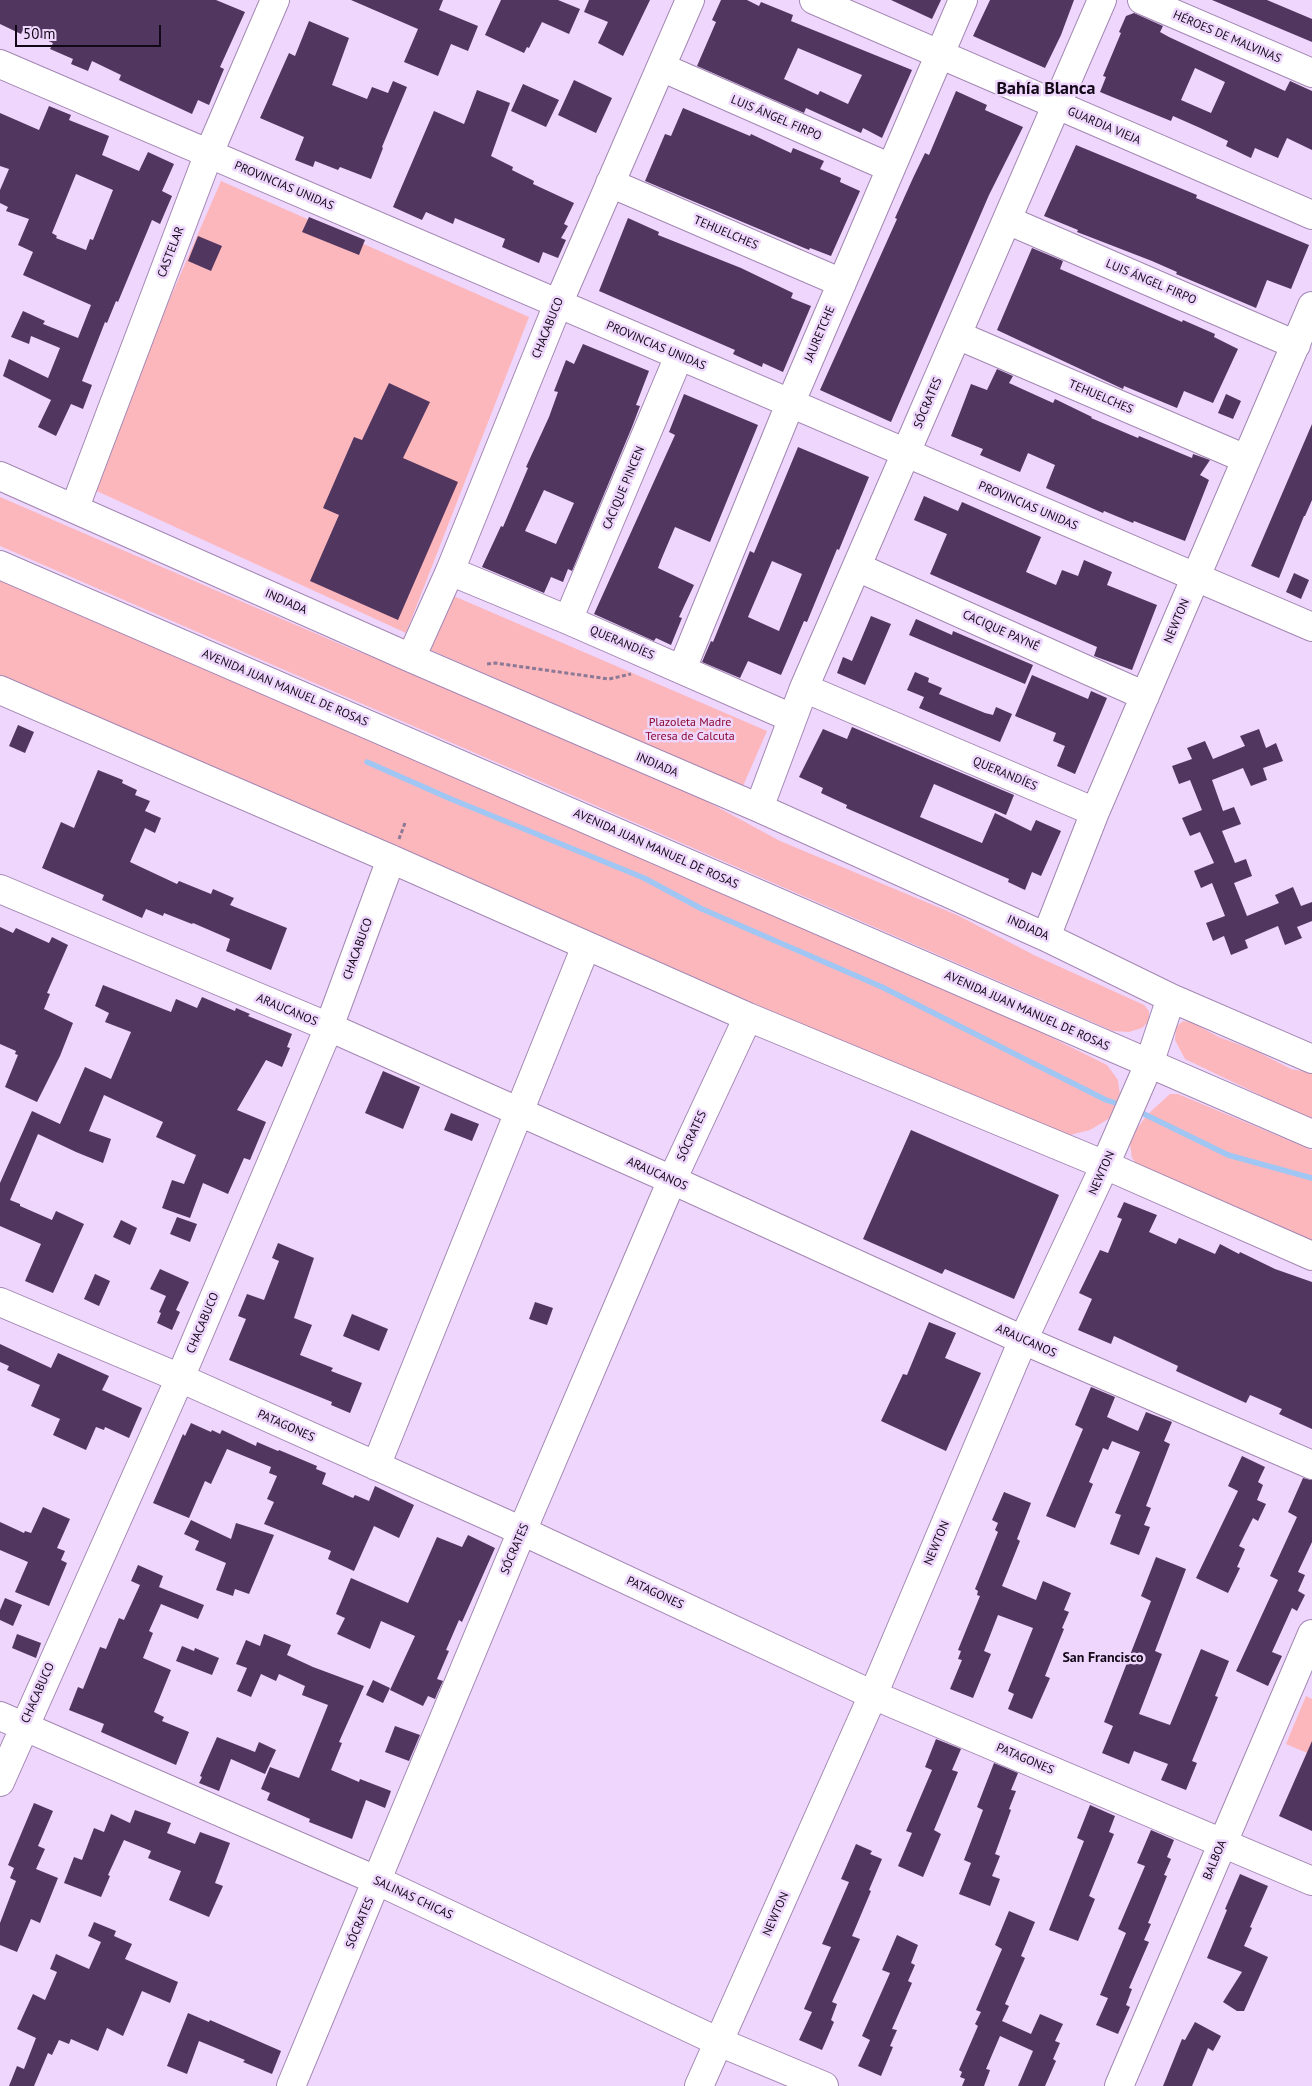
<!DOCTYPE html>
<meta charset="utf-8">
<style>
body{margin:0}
#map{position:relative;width:1312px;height:2086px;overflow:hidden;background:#eed6fc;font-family:"PT Sans",sans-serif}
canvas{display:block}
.scale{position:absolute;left:15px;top:25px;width:146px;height:22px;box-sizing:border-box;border:2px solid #130818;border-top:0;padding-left:6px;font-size:15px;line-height:18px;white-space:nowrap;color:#130818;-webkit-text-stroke:4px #eed6fc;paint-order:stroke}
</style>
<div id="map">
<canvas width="1312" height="2086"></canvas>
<div class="scale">50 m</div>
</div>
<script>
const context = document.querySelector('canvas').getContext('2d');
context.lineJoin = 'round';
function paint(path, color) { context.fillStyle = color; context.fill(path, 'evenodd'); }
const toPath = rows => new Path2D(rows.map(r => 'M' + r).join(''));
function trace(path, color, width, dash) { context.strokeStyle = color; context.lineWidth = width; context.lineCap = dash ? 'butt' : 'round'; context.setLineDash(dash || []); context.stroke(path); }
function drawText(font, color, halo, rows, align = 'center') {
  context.font = font + ' "PT Sans",sans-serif'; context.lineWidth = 5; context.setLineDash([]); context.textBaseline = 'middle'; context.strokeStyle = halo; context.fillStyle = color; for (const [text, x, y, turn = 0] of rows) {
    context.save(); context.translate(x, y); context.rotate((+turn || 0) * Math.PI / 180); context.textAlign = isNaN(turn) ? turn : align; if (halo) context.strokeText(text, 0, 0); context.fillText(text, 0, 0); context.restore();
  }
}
paint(toPath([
 [221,181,529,317,406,633,88,487],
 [0,497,354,650,433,679,662,777,780,841,957,915,1036,956,1144,1005,1149,1011,1149,1021,1142,1028,1129,1032,1113,1031,0,546],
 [0,579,994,1009,1107,1065,1118,1080,1120,1095,1115,1109,1110,1118,1090,1130,1066,1136,0,683],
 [449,594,767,731,743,786,426,648],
 [1183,1021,1191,1022,1219,1037,1256,1051,1291,1069,1312,1073,1312,1120,1185,1059,1175,1040,1176,1027],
 [1170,1094,1178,1094,1312,1150,1312,1244,1139,1167,1132,1158,1130,1144,1136,1130,1147,1115],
 [1306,1696,1312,1699,1312,1755,1286,1744]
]), '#fcb7bd');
trace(toPath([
 [367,762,451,799,644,878,702,909,882,987,1106,1100,1122,1105],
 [1138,1111,1228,1155,1312,1178]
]), '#a0c6f4', 5.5);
paint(toPath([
 [0,0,216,0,245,12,220,67,224,69,209,105,198,100,192,114,119,80,121,75,92,61,88,71,71,64,73,59,50,49,53,43,23,30,21,34,0,24],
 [351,0,443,0,439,10,478,26,468,51,451,44,438,76,404,62,418,29],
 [501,0,558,0,580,9,569,34,542,22,529,48,527,47,524,53,485,35],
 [589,0,650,0,623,56,598,43,608,22,584,12],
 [721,0,747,0,759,6,761,2,793,15,791,21,912,70,882,138,863,128,861,133,806,108,804,113,697,66,716,22,712,20],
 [798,48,862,75,848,104,820,91,818,95,784,79],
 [891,0,941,0,932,19],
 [990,0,1074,0,1061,35,1045,68,973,36],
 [1212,0,1267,0,1312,19,1312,42],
 [1134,13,1163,26,1160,32,1169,37,1285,91,1290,81,1312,91,1312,150,1287,138,1278,158,1255,148,1251,158,1226,146,1228,141,1198,127,1173,116,1171,121,1100,92,1106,77,1103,76,1121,33,1119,32,1126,16],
 [1195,68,1225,82,1211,113,1181,100],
 [309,21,349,38,332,85,367,99,372,87,388,93,393,81,407,87,382,147,383,148,371,179,340,167,338,170,315,161,313,167,295,160,304,137,260,118,289,53,295,56],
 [574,80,612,98,596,133,558,115],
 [523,84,559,100,546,127,511,111],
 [477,90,510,103,491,156,513,167,512,170,534,181,533,184,574,203,564,224,568,226,561,238,566,240,558,258,543,252,539,263,502,247,505,239,455,218,453,224,426,212,422,220,393,207,434,111,464,124],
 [956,91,987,105,985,110,1023,127,989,195,891,422,820,390,897,219,895,218,913,178,925,153,929,155],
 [49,106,71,115,69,120,109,136,102,155,139,171,148,152,174,164,162,191,172,196,160,224,152,220,118,302,116,301,107,323,105,322,82,381,92,385,83,409,71,404,56,436,38,427,51,400,3,376,9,359,48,378,60,348,31,336,29,344,11,337,23,311,45,321,43,324,78,338,91,305,23,275,33,252,18,245,29,219,6,211,8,207,0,203,0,190,9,169,0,166,0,113,39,130],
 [76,174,113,190,93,240,90,239,86,250,56,238,57,236,52,233],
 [683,108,750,136,751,134,791,153,793,148,824,161,820,169,841,178,840,182,860,191,831,256,810,248,809,250,645,181,665,134,671,136],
 [1076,145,1197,195,1196,198,1309,245,1291,289,1267,280,1256,308,1176,274,1177,272,1152,261,1077,232,1078,230,1044,216],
 [309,217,365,240,359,255,302,232],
 [628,218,659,232,658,235,741,268,793,293,791,298,811,306,783,372,763,363,762,367,733,354,735,350,599,291],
 [198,236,222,246,211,271,188,261],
 [1032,248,1063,261,1060,269,1182,322,1183,320,1215,334,1214,337,1238,349,1213,403,1184,391,1177,408,1124,386,1123,389,997,330],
 [583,344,649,371,636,405,640,406,632,427,572,571,568,569,563,582,551,577,544,593,482,567,501,526,503,527,528,468,526,467,549,417,558,392,554,391,566,360,574,364],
 [544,490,574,503,556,544,525,531],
 [997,369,1013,376,1009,383,1053,403,1055,399,1092,417,1091,418,1138,438,1139,436,1192,458,1193,454,1210,460,1200,475,1209,480,1185,541,1134,521,1133,523,1104,511,1103,513,1046,488,1055,465,1028,453,1020,472,980,455,983,449,951,436,971,384,987,390],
 [389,383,430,402,403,458,458,482,398,620,310,581,339,515,323,508,354,437,362,440],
 [684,394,758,425,710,542,675,527,661,560,658,568,694,585,679,617,682,618,671,645,656,638,654,641,594,614,675,435,669,432],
 [1226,394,1241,401,1233,419,1218,413],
 [1312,424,1312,500,1305,516,1304,516,1279,578,1251,566],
 [798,447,869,477,839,550,837,549,807,622,804,621,781,675,748,661,740,678,702,662,711,641,713,642,750,551,754,553],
 [772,561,802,574,779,631,748,617],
 [924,496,958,511,962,502,1041,537,1026,572,1056,585,1062,570,1078,576,1084,560,1112,572,1107,585,1157,605,1132,670,1094,656,1097,647,930,574,947,534,914,520],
 [1294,573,1309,580,1301,599,1286,592],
 [871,616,891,624,865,685,837,673,843,657,852,661],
 [916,619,952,635,953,631,1033,665,1025,684,909,635],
 [915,672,929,678,928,682,942,688,939,694,985,713,993,715,996,707,1012,714,1000,742,919,708,924,697,907,690],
 [1032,675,1088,699,1091,691,1107,698,1075,774,1057,766,1065,746,1053,741,1056,733,1015,716],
 [18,725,34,732,25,753,9,746],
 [852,727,1014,795,1006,815,934,784,920,817,982,843,995,813,1031,831,1036,820,1061,831,1041,876,1032,872,1025,890,1008,882,1009,879,846,808,847,805,821,793,823,788,799,777,823,729,847,739],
 [1259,729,1266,748,1276,743,1283,761,1263,768,1267,780,1251,786,1243,768,1212,780,1223,811,1234,807,1241,824,1222,831,1235,863,1246,859,1252,876,1234,883,1247,916,1279,903,1275,895,1293,887,1301,906,1312,902,1312,921,1297,927,1302,938,1285,945,1278,926,1245,940,1248,948,1231,955,1224,936,1213,941,1206,923,1225,916,1212,883,1201,888,1194,871,1214,863,1200,832,1190,836,1182,818,1202,810,1190,780,1179,784,1172,766,1192,759,1187,748,1205,741,1213,759,1245,746,1240,736],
 [98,770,123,780,122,783,137,790,135,795,150,801,145,811,161,818,155,833,145,828,130,862,177,884,179,881,211,894,213,889,234,898,230,905,287,928,271,970,226,951,230,939,193,923,192,924,164,913,163,916,146,909,142,918,102,900,104,895,42,868,61,822,74,828],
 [0,927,13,933,16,928,49,943,52,937,68,945,47,993,50,994,44,1009,73,1023,60,1056,37,1102,5,1087,18,1055,15,1054,16,1051,0,1044],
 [103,985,171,1012,176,999,197,1008,202,997,235,1011,236,1008,250,1014,248,1016,292,1034,287,1047,290,1048,282,1067,266,1060,237,1110,266,1122,250,1160,244,1158,228,1194,203,1183,190,1218,162,1208,172,1180,184,1184,196,1155,156,1137,163,1122,104,1095,89,1131,111,1139,103,1163,76,1152,38,1134,10,1200,20,1204,20,1206,52,1220,56,1211,84,1224,53,1293,25,1281,41,1244,0,1226,0,1183,32,1111,60,1124,85,1067,111,1079,131,1032,105,1022,109,1013,95,1006],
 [383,1071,420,1087,403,1129,365,1113],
 [451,1113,479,1124,472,1141,444,1130],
 [911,1130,1059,1195,1014,1299,945,1269,942,1274,863,1239],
 [1124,1202,1157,1215,1149,1232,1176,1244,1179,1238,1215,1254,1220,1244,1239,1254,1240,1252,1275,1269,1312,1282,1312,1429,1279,1414,1282,1409,1250,1395,1246,1403,1176,1371,1178,1366,1114,1336,1111,1344,1078,1330,1092,1299,1079,1293,1100,1250,1108,1253,1122,1219,1117,1217],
 [177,1217,197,1224,190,1242,170,1234],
 [121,1220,137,1228,130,1245,113,1237],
 [278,1243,314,1258,294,1318,312,1325,300,1355,333,1368,331,1371,362,1383,350,1413,331,1405,332,1402,229,1360,246,1319,238,1316,247,1294,264,1300,279,1261,272,1258],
 [160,1269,189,1282,176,1310,180,1312,172,1330,157,1323,161,1313,159,1312,166,1296,150,1289],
 [95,1274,110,1281,99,1306,84,1299],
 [535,1302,553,1308,547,1325,529,1319],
 [352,1314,388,1329,379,1351,343,1336],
 [929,1322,956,1333,945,1358,981,1373,946,1451,881,1421,903,1374,907,1375],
 [0,1344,51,1368,58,1353,109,1376,102,1390,142,1408,129,1438,105,1427,104,1430,96,1427,86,1450,53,1435,60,1419,31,1406,40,1385,7,1370,9,1366,0,1362],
 [1091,1387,1115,1397,1107,1417,1138,1431,1146,1412,1172,1422,1164,1441,1170,1444,1146,1506,1151,1508,1144,1525,1150,1527,1139,1555,1110,1544,1121,1515,1115,1513,1140,1452,1112,1441,1108,1450,1103,1448,1089,1482,1093,1484,1075,1528,1046,1516,1083,1429,1075,1425],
 [191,1423,211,1432,212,1430,220,1434,222,1430,256,1446,257,1442,278,1451,279,1450,317,1466,316,1469,326,1473,322,1484,353,1498,355,1495,369,1501,375,1486,414,1505,399,1538,374,1526,354,1571,328,1559,331,1551,264,1524,274,1502,267,1499,277,1476,269,1473,271,1467,227,1449,211,1484,205,1481,189,1518,153,1503,183,1434,185,1436],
 [1242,1456,1265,1467,1258,1482,1263,1485,1257,1500,1266,1504,1258,1521,1253,1518,1239,1546,1245,1549,1237,1567,1240,1568,1228,1593,1196,1578,1238,1491,1228,1486],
 [1303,1478,1312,1480,1312,1542,1298,1572,1305,1575,1298,1591,1305,1595,1297,1611,1292,1608,1272,1652,1282,1656,1268,1686,1236,1671,1278,1580,1270,1576,1297,1517,1288,1512],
 [1004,1492,1031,1503,1017,1539,1020,1541,1002,1586,1036,1600,1043,1581,1071,1593,1064,1610,1069,1612,1062,1628,1064,1629,1045,1676,1050,1678,1032,1719,1008,1709,1014,1694,1008,1691,1033,1628,998,1615,984,1651,991,1654,973,1698,950,1689,962,1660,958,1659,961,1651,958,1650,980,1596,977,1595,978,1591,975,1589,998,1532,995,1530,998,1523,992,1520],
 [43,1507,70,1519,57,1548,65,1551,61,1560,67,1563,49,1606,15,1592,28,1562,0,1550,0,1522,24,1533,25,1531,31,1533],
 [191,1520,231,1539,236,1523,274,1535,249,1594,235,1589,233,1596,216,1590,226,1563,195,1550,199,1541,184,1534],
 [468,1535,495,1548,462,1622,459,1620,446,1650,449,1651,437,1679,443,1681,437,1694,435,1699,428,1696,423,1706,390,1690,415,1636,381,1621,370,1649,337,1634,345,1618,336,1614,351,1578,408,1603,437,1537,462,1547],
 [1156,1557,1186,1569,1155,1651,1162,1654,1139,1714,1170,1725,1201,1649,1229,1661,1215,1696,1218,1697,1192,1761,1197,1763,1186,1790,1161,1780,1168,1764,1134,1751,1129,1764,1102,1753,1113,1726,1104,1722,1151,1601,1141,1596],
 [138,1565,163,1576,159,1587,204,1605,198,1619,161,1604,149,1631,153,1633,143,1658,171,1670,154,1712,164,1717,162,1721,189,1732,176,1765,101,1732,104,1724,69,1710,78,1687,83,1689,100,1647,106,1649,119,1618,124,1620,140,1585,131,1581],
 [5,1598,22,1605,13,1626,0,1620,0,1610],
 [17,1634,41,1643,36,1658,12,1648],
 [264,1634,291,1645,287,1655,313,1667,364,1686,339,1742,342,1743,331,1770,359,1782,360,1779,391,1791,385,1808,366,1800,352,1839,309,1822,310,1819,267,1800,270,1793,261,1789,270,1767,299,1778,328,1705,302,1695,305,1686,279,1674,276,1681,261,1674,251,1697,237,1691,247,1668,236,1664,246,1640,260,1646],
 [182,1646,194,1651,195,1648,219,1658,212,1675,176,1661],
 [373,1680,390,1688,383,1703,366,1695],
 [395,1726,420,1735,409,1761,385,1752],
 [217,1737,255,1752,259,1742,276,1750,265,1774,231,1759,219,1791,199,1783,202,1777,200,1776],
 [936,1739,961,1749,952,1770,958,1772,934,1830,941,1834,923,1877,898,1866,912,1833,906,1831,932,1770,925,1767],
 [1312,1741,1312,1831,1279,1816],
 [994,1763,1018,1773,1011,1790,1016,1791,1009,1809,1011,1810,995,1854,1000,1856,992,1876,1000,1879,990,1906,959,1894,971,1863,964,1860,983,1810,977,1807],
 [34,1803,53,1811,38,1846,45,1849,36,1869,58,1878,40,1923,31,1919,17,1952,0,1945,0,1923,16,1881,10,1878,14,1868,8,1865],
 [1090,1805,1115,1816,1109,1832,1114,1834,1089,1896,1095,1899,1078,1941,1049,1930,1084,1841,1077,1838],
 [135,1810,171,1823,167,1833,195,1844,200,1832,230,1843,215,1883,223,1886,209,1917,169,1900,181,1871,148,1858,151,1851,124,1840,108,1875,110,1876,101,1897,64,1883,74,1857,82,1860,94,1828,104,1832,111,1814,130,1823],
 [1151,1830,1174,1840,1167,1857,1171,1859,1164,1875,1167,1876,1148,1923,1151,1924,1144,1940,1149,1942,1129,1988,1132,1989,1126,2005,1130,2007,1118,2034,1096,2025,1108,1998,1100,1995,1126,1933,1118,1929,1145,1866,1137,1863],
 [856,1844,872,1851,870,1854,882,1859,869,1890,871,1891,852,1936,860,1939,832,2002,837,2004,831,2020,834,2022,822,2050,799,2040,812,2012,804,2009,831,1947,822,1944,849,1882,841,1879],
 [1240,1874,1268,1886,1250,1927,1252,1928,1244,1946,1268,1957,1244,2011,1237,2011,1223,2002,1242,1972,1207,1958,1227,1910,1225,1909],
 [1009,1911,1035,1922,1021,1956,1025,1958,1005,2004,1009,2006,1002,2021,1031,2034,1040,2014,1063,2024,1055,2041,1060,2043,1053,2059,1056,2061,1045,2086,1018,2086,1033,2051,1000,2036,986,2069,990,2070,984,2086,962,2086,965,2079,960,2077,962,2072,959,2070,978,2026,975,2024,981,2012,976,2010,1002,1949,995,1945],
 [94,1922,116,1931,114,1936,132,1944,125,1959,178,1982,170,2003,142,1991,123,2036,107,2028,98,2051,71,2039,69,2044,59,2040,52,2055,48,2053,34,2086,9,2086,17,2066,24,2069,36,2038,17,2029,33,1994,45,2000,57,1972,50,1969,56,1954,89,1969,101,1942,88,1936],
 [897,1935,918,1945,911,1963,915,1965,908,1981,912,1983,892,2029,897,2030,890,2046,893,2047,881,2076,858,2066,870,2040,862,2036,890,1973,882,1970],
 [188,2013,209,2022,210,2020,281,2051,272,2074,243,2062,245,2060,199,2041,187,2074,167,2066],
 [1195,2022,1221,2036,1213,2051,1208,2048,1192,2086,1163,2086,1182,2039,1185,2040]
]), '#51375f');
const minor = toPath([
 [814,0,1312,215],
 [1142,0,1312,73],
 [0,64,1312,627],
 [661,67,891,168],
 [610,183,842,283],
 [1007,220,1296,345],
 [957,335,1246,459],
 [0,476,411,658,759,808,1046,937,1171,998,1312,1059],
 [75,507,209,153,275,0],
 [857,567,1145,696],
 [450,571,568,620,792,718],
 [568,620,679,356],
 [411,658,450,571,558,304,690,0],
 [682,669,790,404,963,0],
 [804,688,1095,812],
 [0,690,391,859,748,1017,1105,1165,1312,1256],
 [759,808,804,688,1102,0],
 [0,889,329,1027,672,1180,1023,1340,1312,1465],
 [1046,937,1095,812,1312,306],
 [0,1302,180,1378,522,1531,873,1695,1312,1881],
 [376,1466,586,946],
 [0,1716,378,1881,719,2042,824,2086],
 [0,1782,180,1378,329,1027,391,859],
 [291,2086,522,1531,672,1180,748,1017],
 [699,2086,873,1695,1023,1340,1105,1165,1149,1064,1171,998],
 [1119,2086,1312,1634]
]);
const major = toPath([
 [0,565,1312,1134]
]);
trace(minor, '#a387b3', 30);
trace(major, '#a387b3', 30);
trace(toPath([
 [487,664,495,663,609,679,631,674],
 [399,839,405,823]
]), '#8b7995', 3, [4, 2.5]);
trace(minor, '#fff', 28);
trace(major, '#fff', 28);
drawText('12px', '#130818', '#eed6fc', [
 ["HÉROES DE MALVINAS",1227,37,23],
 ["LUIS ÁNGEL FIRPO",776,118,23],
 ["GUARDIA VIEJA",1104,126,23],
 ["PROVINCIAS UNIDAS",284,186,23],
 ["TEHUELCHES",726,233,23],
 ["CASTELAR",171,252,-69],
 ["LUIS ÁNGEL FIRPO",1151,282,23],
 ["CHACABUCO",548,328,-68],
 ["JAURETCHE",820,334,-67],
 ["PROVINCIAS UNIDAS",656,346,23],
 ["TEHUELCHES",1101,397,23],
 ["SÓCRATES",928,403,-67],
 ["CACIQUE PINCEN",624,488,-67],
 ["PROVINCIAS UNIDAS",1028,506,23],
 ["INDIADA",286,602,24],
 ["NEWTON",1177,621,-67],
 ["CACIQUE PAYNÉ",1001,631,24],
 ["QUERANDÍES",622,643,23],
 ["AVENIDA JUAN MANUEL DE ROSAS",285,688,23],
 ["INDIADA",657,765,23],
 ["QUERANDÍES",1005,774,23],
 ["AVENIDA JUAN MANUEL DE ROSAS",656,849,24],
 ["INDIADA",1028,928,24],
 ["CHACABUCO",358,949,-70],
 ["ARAUCANOS",287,1010,23],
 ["AVENIDA JUAN MANUEL DE ROSAS",1027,1011,24],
 ["SÓCRATES",692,1136,-65],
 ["NEWTON",1102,1173,-66],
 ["ARAUCANOS",657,1174,24],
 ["CHACABUCO",203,1323,-67],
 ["ARAUCANOS",1026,1341,24],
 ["PATAGONES",286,1426,24],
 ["NEWTON",937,1543,-67],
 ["SÓCRATES",515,1549,-67],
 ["PATAGONES",655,1593,25],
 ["CHACABUCO",38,1693,-66],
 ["PATAGONES",1025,1759,23],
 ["BALBOA",1215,1860,-67],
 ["SALINAS CHICAS",413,1898,25],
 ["NEWTON",776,1914,-66],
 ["SÓCRATES",360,1923,-67]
]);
drawText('12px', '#8b0a31', '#eed6fc', [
 ["Plazoleta Madre",690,723],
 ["Teresa de Calcuta",690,737]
]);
drawText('bold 14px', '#130818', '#eed6fc', [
 ["San Francisco",1103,1658]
]);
drawText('bold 18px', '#130818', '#eed6fc', [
 ["Bahía Blanca",1046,89]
]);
</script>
